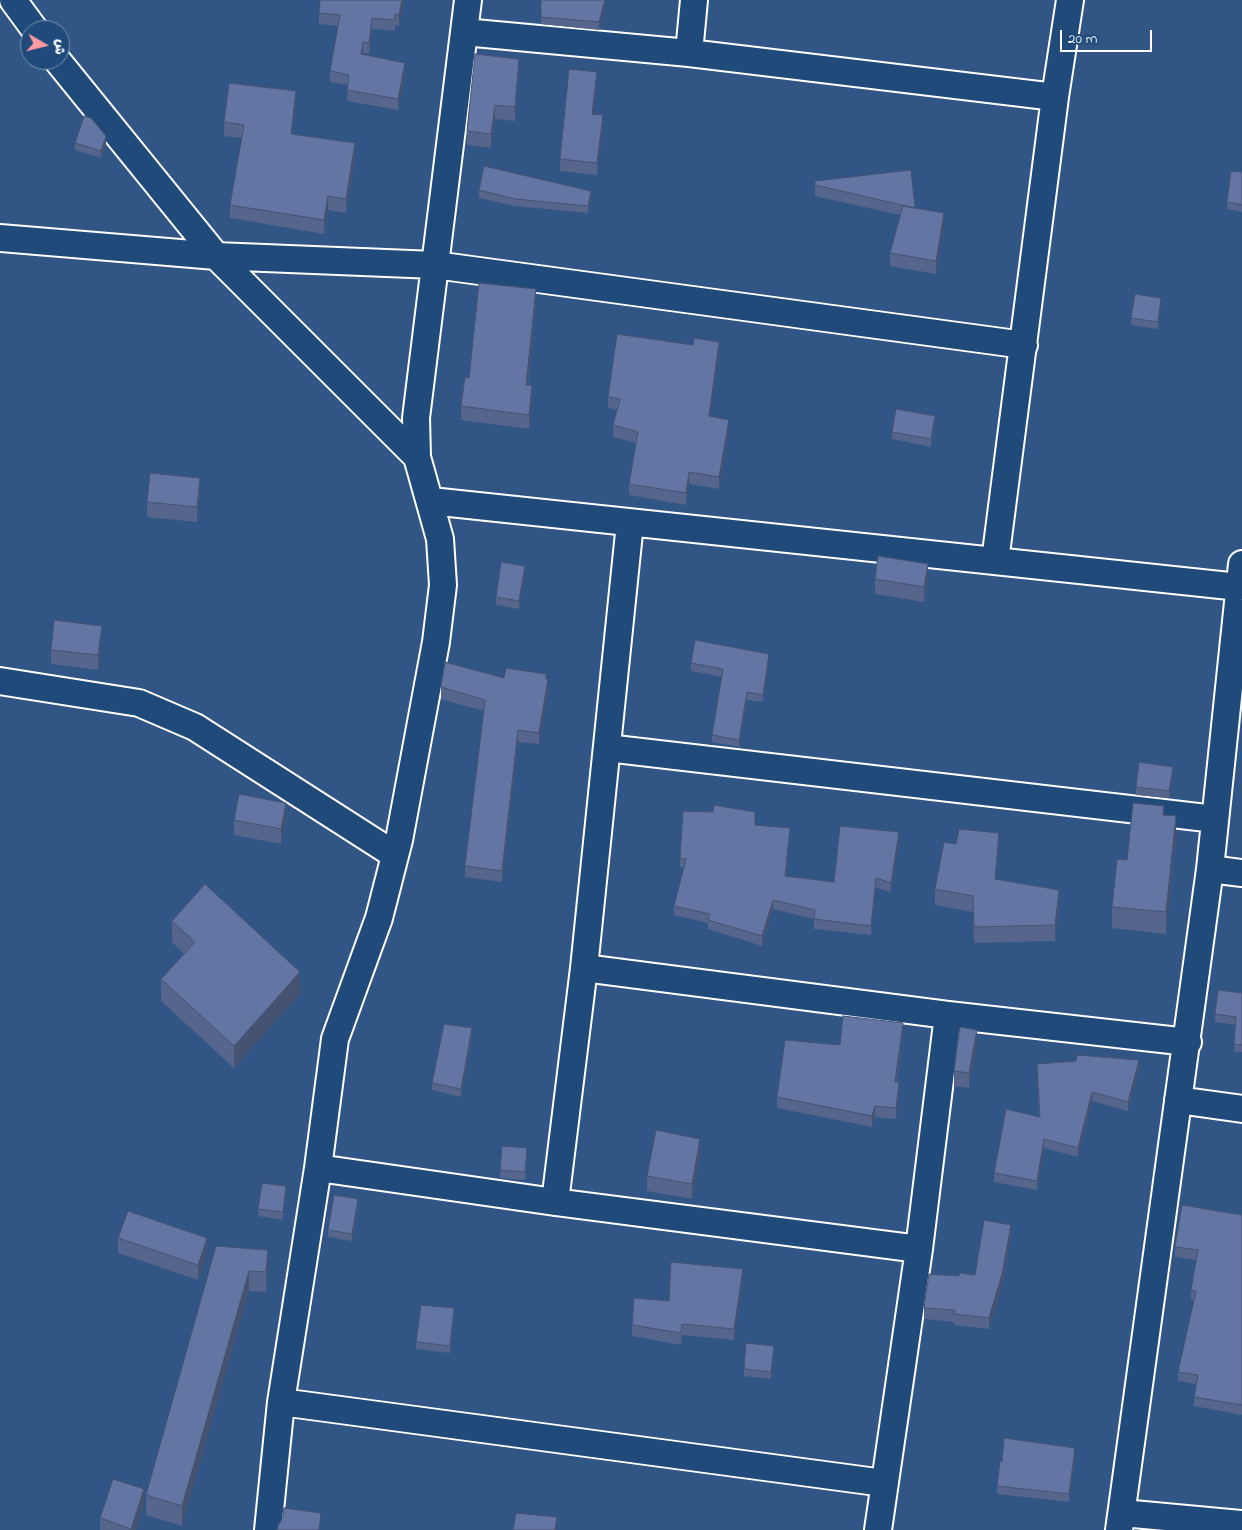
<!DOCTYPE html>
<meta charset="utf-8">
<style>
body{margin:0}
#map{position:relative;width:1242px;height:1530px;overflow:hidden;background:#315585;font-family:"Indie Flower","Playpen Sans Arabic",sans-serif}
canvas{display:block}
.north{position:absolute;left:20px;top:20px;width:50px;height:50px;box-sizing:border-box;background:#1f4a7a;border:1px solid #7992af;border-radius:50%;rotate:98deg;font-size:14px;font-weight:700;line-height:20px;text-align:center;color:#fff}
.north::after{content:'';display:block;margin:auto;width:18px;height:22px;background:#ff9aa2;clip-path:polygon(50% 0,100% 100%,50% 72%,0 100%)}
.scale{position:absolute;left:1060px;top:30px;width:92px;height:22px;box-sizing:border-box;border:2px solid #fff;border-top:0;padding-left:6px;font-size:15px;line-height:18px;white-space:nowrap;color:#fff;-webkit-text-stroke:4px #1f4a7a;paint-order:stroke}
</style>
<div id="map">
<canvas width="1242" height="1530"></canvas>
<div class="north">ش</div>
<div class="scale">20 m</div>
</div>
<script>
const context = document.querySelector('canvas').getContext('2d');
context.lineJoin = 'round';
const toPath = rows => new Path2D(rows.map(r => 'M' + r).join(''));
function trace(path, color, width, dash) { context.strokeStyle = color; context.lineWidth = width; context.lineCap = dash ? 'butt' : 'round'; context.setLineDash(dash || []); context.stroke(path); }
function paint(path, color) { context.fillStyle = color; context.fill(path, 'evenodd'); }
const street = toPath([
 [13,0,35,30],
 [464,32,689,53,1055,97],
 [689,53,694,0],
 [57,60,216,256,417,457],
 [0,238,216,256,435,265,1024,345],
 [431,501,1239,587],
 [995,561,1055,97,1070,0],
 [0,681,139,703,195,727,395,855],
 [607,748,1215,819],
 [1210,869,1242,873],
 [584,968,948,1015,1188,1042],
 [1178,1100,1242,1109],
 [318,1168,555,1202,919,1249],
 [555,1202,584,968,630,523],
 [281,1402,884,1483],
 [1122,1513,1242,1524],
 [268,1530,281,1402,318,1168,335,1039,379,918,399,840,436,642,443,585,440,539,417,457,416,418,468,0],
 [878,1530,919,1249,948,1015],
 [1119,1530,1210,869,1242,564]
]);
trace(street, '#fff', 30);
trace(street, '#1f4a7a', 26);
paint(toPath([
 [404,0,399,26,395,25,395,31,372,29,369,54,363,53,363,55,405,74,398,110,347,101,348,85,330,82,330,71,338,26,319,24,319,13],
 [541,0,605,8,599,30,541,24],
 [519,72,515,121,495,119,491,148,467,145,467,131],
 [597,84,593,114,603,128,597,175,560,171,560,159],
 [296,105,292,134,355,157,346,213,328,210,324,234,230,218,230,205,242,138,224,136,224,122],
 [75,143,106,144,101,158,75,150],
 [1242,172,1242,212,1227,209,1227,202],
 [815,181,915,208,944,226,936,274,890,266,890,253,900,215,815,196],
 [479,190,591,198,588,213,515,206,479,198],
 [536,303,528,385,532,400,529,429,461,420,461,406,469,378],
 [1161,305,1158,329,1131,325,1131,318],
 [719,353,710,416,729,431,719,489,689,484,686,505,629,495,629,484,636,443,613,437,613,425,618,410,608,408,608,397],
 [935,424,931,447,892,439,892,432],
 [200,493,197,522,147,517,147,502],
 [525,574,519,609,496,605,496,597],
 [928,578,924,602,875,594,875,579],
 [102,641,98,670,51,664,51,650],
 [769,661,763,702,747,700,739,747,712,742,712,735,722,677,691,671,691,663],
 [504,678,546,679,548,691,539,744,518,742,502,882,465,877,465,866,484,711,441,699,441,687],
 [1173,775,1169,798,1136,795,1136,787],
 [1164,815,1176,838,1166,934,1112,928,1112,907,1127,860],
 [286,817,281,844,234,835,234,820],
 [755,825,790,837,786,876,834,882,899,842,891,892,876,888,871,935,814,929,814,919,773,909,762,946,708,929,708,923,674,915,674,906,684,868,680,867,680,858],
 [956,844,999,849,996,879,1059,906,1055,941,974,943,973,912,935,905,935,889],
 [172,921,300,994,234,1068,161,1001,161,979,184,954,172,942],
 [1242,993,1242,1052,1234,1052,1235,1025,1215,1022,1215,1014],
 [903,1034,897,1082,899,1093,896,1119,875,1117,872,1127,777,1108,777,1097,840,1045],
 [472,1036,461,1097,432,1090,432,1083],
 [977,1045,969,1088,954,1086,954,1071],
 [1037,1064,1139,1069,1128,1111,1092,1101,1078,1157,1044,1148,1037,1190,994,1182,994,1173,1039,1117],
 [700,1153,692,1199,647,1191,647,1176],
 [527,1155,525,1180,500,1178,500,1170],
 [286,1194,283,1220,258,1216,258,1209],
 [358,1206,352,1241,328,1237,328,1230],
 [1242,1215,1242,1415,1194,1406,1194,1397,1197,1384,1178,1381,1178,1372,1194,1301,1191,1300,1191,1290,1196,1260,1175,1257,1175,1247],
 [1011,1236,1002,1286,989,1329,954,1325,954,1322,924,1319,924,1308,959,1276,975,1275],
 [118,1238,207,1253,198,1280,118,1253],
 [216,1246,268,1270,266,1292,249,1291,182,1526,146,1515,146,1495],
 [743,1280,734,1340,682,1335,681,1345,632,1336,632,1325,669,1301],
 [454,1315,450,1353,416,1349,416,1342],
 [774,1354,771,1379,744,1376,744,1369],
 [1075,1455,1069,1502,997,1494,997,1486],
 [144,1503,136,1530,100,1530,100,1518]
]), '#55658b');
paint(toPath([
 [402,0,404,0,399,26,399,15],
 [605,0,605,8,599,30,599,22],
 [372,18,372,29,369,54,369,43],
 [363,42,363,53,361,65,361,54],
 [519,59,519,72,515,121,515,107],
 [405,63,405,74,398,110,398,99],
 [597,72,597,84,592,127,592,114],
 [296,91,296,105,291,148,291,134],
 [495,105,495,119,491,148,491,134],
 [603,115,603,128,597,175,597,163],
 [106,136,106,144,101,158,101,151],
 [355,143,355,157,346,213,346,199],
 [591,191,591,198,588,213,588,206],
 [328,196,328,210,324,234,324,220],
 [944,213,944,226,936,274,936,261],
 [536,289,536,303,526,399,526,385],
 [1161,298,1161,305,1158,329,1158,322],
 [719,342,719,353,709,427,709,416],
 [532,385,532,400,529,429,529,415],
 [935,416,935,424,931,447,931,439],
 [729,420,729,431,719,489,719,477],
 [689,472,689,484,686,505,686,493],
 [200,478,200,493,197,522,197,507],
 [928,564,928,578,924,602,924,587],
 [525,566,525,574,519,609,519,601],
 [102,626,102,641,98,670,98,655],
 [769,654,769,661,763,702,763,695],
 [548,679,548,691,539,744,539,733],
 [747,692,747,700,739,747,739,740],
 [518,730,518,742,502,882,502,871],
 [1173,767,1173,775,1169,798,1169,791],
 [286,803,286,817,281,844,281,829],
 [1176,816,1176,838,1166,934,1166,912],
 [790,828,790,837,785,885,785,876],
 [899,832,899,842,891,892,891,883],
 [999,833,999,849,995,895,995,879],
 [876,878,876,888,871,935,871,926],
 [1059,890,1059,906,1055,941,1055,925],
 [773,900,773,909,762,946,762,936],
 [300,972,300,994,234,1068,234,1046],
 [903,1023,903,1034,895,1093,895,1082],
 [472,1028,472,1036,461,1097,461,1089],
 [977,1030,977,1045,969,1088,969,1073],
 [1139,1060,1139,1069,1128,1111,1128,1102],
 [899,1082,899,1093,896,1119,896,1108],
 [1092,1092,1092,1101,1078,1157,1078,1148],
 [875,1106,875,1117,872,1127,872,1116],
 [700,1139,700,1153,692,1199,692,1184],
 [1044,1139,1044,1148,1037,1190,1037,1181],
 [286,1186,286,1194,283,1220,283,1212],
 [358,1199,358,1206,352,1241,352,1234],
 [1011,1225,1011,1236,1002,1286,989,1329,989,1318],
 [207,1238,207,1253,198,1280,198,1265],
 [268,1250,268,1270,266,1292,266,1272],
 [743,1269,743,1280,734,1340,734,1329],
 [249,1271,249,1291,182,1526,182,1506],
 [454,1308,454,1315,450,1353,450,1346],
 [774,1346,774,1354,771,1379,771,1372],
 [1075,1448,1075,1455,1069,1502,1069,1494],
 [144,1489,144,1503,136,1530,131,1530],
 [557,1517,557,1530,555,1530]
]), '#455271');
const building = toPath([
 [320,0,402,0,399,15,395,14,395,20,372,18,369,43,363,42,361,54,405,63,398,99,347,90,349,75,330,71,340,15,319,13,320,0],
 [541,0,605,0,599,22,541,17,541,0],
 [475,54,519,59,515,107,495,105,491,134,467,131,475,54],
 [569,69,597,72,592,114,603,115,597,163,560,159,569,69],
 [229,83,296,91,291,134,355,143,346,199,328,196,324,220,230,205,244,125,224,122,229,83],
 [84,116,91,118,106,136,101,151,75,143,84,116],
 [484,166,591,191,588,206,515,199,479,190,484,166],
 [911,170,915,208,815,185,815,181,911,170],
 [1231,171,1242,172,1242,205,1227,202,1231,171],
 [903,206,944,213,936,261,890,253,903,206],
 [479,283,536,289,526,385,532,385,529,415,461,406,465,377,469,378,479,283],
 [1135,294,1161,298,1158,322,1131,318,1135,294],
 [617,334,693,345,694,338,719,342,709,416,729,420,719,477,689,472,686,493,629,484,638,432,613,425,620,399,608,397,617,334],
 [896,409,935,416,931,439,892,432,896,409],
 [150,473,200,478,197,507,147,502,150,473],
 [878,556,928,564,924,587,875,579,878,556],
 [501,562,525,566,519,601,496,597,501,562],
 [54,620,102,626,98,655,51,650,54,620],
 [695,640,769,654,763,695,747,692,739,740,712,735,723,669,691,663,695,640],
 [445,662,504,678,506,668,546,674,546,679,548,679,539,733,518,730,502,871,465,866,485,700,441,687,445,662],
 [1139,762,1173,767,1169,791,1136,787,1139,762],
 [239,794,286,803,281,829,234,820,239,794],
 [1133,803,1164,806,1163,815,1176,816,1166,912,1112,907,1117,859,1127,860,1133,803],
 [714,805,755,812,755,825,790,828,785,876,834,882,840,826,899,832,891,883,876,878,871,926,814,919,815,910,773,900,762,936,708,920,710,914,674,906,686,859,680,858,683,811,713,812,714,805],
 [959,829,999,833,995,879,1059,890,1055,925,974,927,973,896,935,889,944,842,956,844,959,829],
 [205,884,300,972,234,1046,161,979,195,942,172,921,205,884],
 [1218,990,1242,993,1242,1045,1234,1044,1236,1017,1215,1014,1218,990],
 [843,1016,903,1023,895,1082,899,1082,896,1108,875,1106,872,1116,777,1097,785,1040,840,1045,843,1016],
 [444,1024,472,1028,461,1089,432,1083,444,1024],
 [960,1027,977,1030,969,1073,954,1071,960,1027],
 [1077,1055,1139,1060,1128,1102,1092,1092,1078,1148,1044,1139,1037,1181,994,1173,1006,1109,1040,1117,1037,1064,1076,1061,1077,1055],
 [656,1130,700,1139,692,1184,647,1176,656,1130],
 [502,1146,527,1148,525,1172,500,1170,502,1146],
 [262,1183,286,1186,283,1212,258,1209,262,1183],
 [334,1195,358,1199,352,1234,328,1230,334,1195],
 [1182,1205,1242,1215,1242,1405,1194,1397,1198,1375,1178,1372,1196,1291,1191,1290,1198,1250,1175,1247,1182,1205],
 [128,1211,207,1238,198,1265,118,1238,128,1211],
 [984,1220,1011,1225,1002,1274,989,1318,954,1314,955,1310,924,1308,929,1274,959,1276,959,1273,975,1275,984,1220],
 [216,1246,268,1250,266,1272,249,1271,182,1506,146,1495,216,1246],
 [671,1262,743,1269,734,1329,682,1324,681,1333,632,1325,634,1298,669,1301,671,1262],
 [421,1305,454,1308,450,1346,416,1342,421,1305],
 [746,1343,774,1346,771,1372,744,1369,746,1343],
 [1004,1438,1075,1448,1069,1494,997,1486,1000,1461,1002,1462,1004,1438],
 [113,1479,144,1489,131,1529,100,1518,113,1479],
 [284,1508,321,1513,319,1530,277,1530,278,1526,283,1517,284,1508],
 [516,1513,557,1517,555,1530,513,1530,516,1513]
]);
paint(building, '#6375a2');
trace(building, '#455271', 1);
</script>
